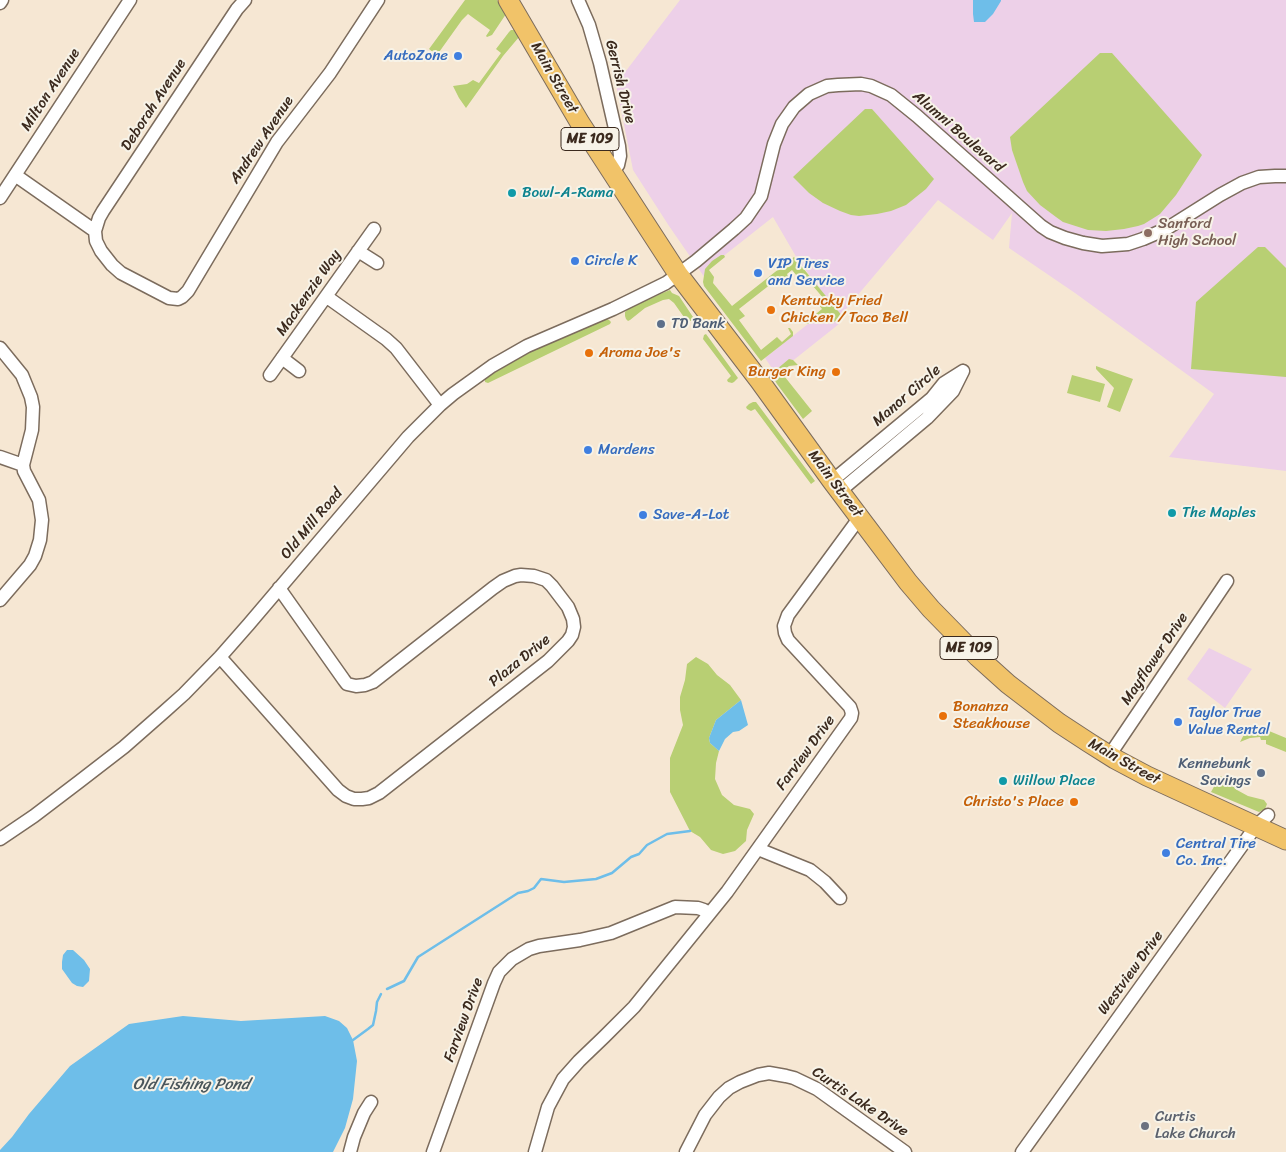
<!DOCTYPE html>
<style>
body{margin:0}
canvas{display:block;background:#f6e7d3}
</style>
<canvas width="1286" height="1152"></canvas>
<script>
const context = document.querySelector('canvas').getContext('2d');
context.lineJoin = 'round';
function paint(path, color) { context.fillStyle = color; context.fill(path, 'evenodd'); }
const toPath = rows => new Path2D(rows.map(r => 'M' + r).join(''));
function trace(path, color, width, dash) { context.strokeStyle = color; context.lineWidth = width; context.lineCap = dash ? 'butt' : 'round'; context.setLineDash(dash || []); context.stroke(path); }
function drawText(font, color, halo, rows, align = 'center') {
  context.font = font + ' Sriracha,sans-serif'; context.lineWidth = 4; context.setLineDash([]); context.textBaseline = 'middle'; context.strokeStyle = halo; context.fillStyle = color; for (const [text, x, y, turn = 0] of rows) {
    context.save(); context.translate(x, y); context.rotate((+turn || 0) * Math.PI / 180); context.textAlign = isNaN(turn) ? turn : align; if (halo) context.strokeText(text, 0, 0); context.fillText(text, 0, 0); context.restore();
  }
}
paint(toPath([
 [680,0,1286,0,1286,471,1169,457,1214,394,1075,293,1009,248,1012,213,993,240,938,200,835,322,839,324,776,374,765,358,832,305,798,260,773,217,707,269,705,278,669,226,633,170,616,84],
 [1209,648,1252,669,1225,708,1187,679]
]), '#edd0e8');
paint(toPath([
 [465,0,497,0,506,14,492,35,487,37,486,36,490,30,468,14,462,20,437,55,429,49],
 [511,30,515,30,519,37,503,56,466,108,459,98,453,86,467,84,473,80,479,83,501,53,496,49,509,32],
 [1100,53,1112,53,1202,155,1176,195,1160,214,1144,224,1138,226,1124,229,1106,231,1088,230,1063,222,1056,217,1040,205,1027,191,1023,182,1012,150,1010,137],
 [865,109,872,109,934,179,926,189,906,205,891,211,877,214,859,216,851,215,840,211,823,203,809,193,793,177],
 [1258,247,1265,247,1286,268,1286,377,1191,369,1196,302],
 [721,255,724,255,725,257,709,270,714,277,713,283,732,306,794,257,843,317,834,322,828,315,817,317,808,324,805,324,801,318,801,316,807,321,822,309,818,304,824,299,807,279,802,282,792,270,787,274,788,277,782,280,776,280,739,309,745,316,739,320,761,350,777,337,782,342,791,334,788,328,790,328,793,332,793,336,761,361,704,286,703,282,705,269,712,261],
 [670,290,672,293,679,296,695,320,690,321,686,320,674,303,669,299,663,300,645,308,630,320,628,321,626,319,625,316,625,312,628,309,660,294],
 [605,318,609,320,611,322,610,324,488,383,485,382,485,379,488,375,525,353],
 [706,334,738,378,734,382,732,383,728,382,727,380,731,376,703,339,704,335],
 [789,359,793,360,798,365,789,366,781,372,812,411,803,419,777,384,771,374],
 [1096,366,1133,379,1120,412,1107,407,1114,388,1096,369],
 [1072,375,1105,384,1100,402,1067,393],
 [753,402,756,402,815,481,811,484,755,409,751,411,747,409,746,407,749,404],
 [696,657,708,664,717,675,730,685,741,700,716,720,709,738,710,743,719,751,716,763,715,779,722,795,734,805,750,809,754,814,747,830,746,841,735,851,723,854,711,850,700,837,690,831,670,792,670,758,683,725,680,710,680,697,685,680,687,664],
 [1252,726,1257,726,1286,738,1286,752,1266,744,1266,740,1261,740,1260,737,1250,738,1240,742,1248,727],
 [1220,776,1232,781,1234,787,1237,790,1248,796,1264,800,1267,804,1265,809,1259,812,1211,792]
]), '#b8cf73');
paint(toPath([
 [973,0,1001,0,1001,1,993,14,985,22,974,22,973,14],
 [741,700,748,725,739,731,733,732,725,739,719,751,710,743,709,738,716,720],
 [67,950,73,950,84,960,90,969,89,981,83,987,77,986,72,983,62,969,62,962,63,955],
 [183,1016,241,1021,325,1016,339,1021,347,1028,353,1040,357,1061,353,1099,345,1128,333,1152,0,1152,0,1150,12,1137,29,1114,70,1066,129,1024]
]), '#6ebee9');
trace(toPath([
 [387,989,404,981,418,957,518,893,528,891,534,888,541,879,564,882,596,879,612,873,631,857,639,854,647,845,667,834,690,831],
 [353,1040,368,1029,373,1025,376,1011,377,1002,381,994]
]), '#6ebee9', 2.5);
const minor = toPath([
 [578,0,589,25,600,63,619,146,620,156,618,165,612,173],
 [0,3,2,0],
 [15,175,95,231,96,241,101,251,112,265,121,273,169,298,178,299,182,297,188,291,277,142,330,73,378,0],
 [0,198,130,0],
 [95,231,99,218,103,211,237,9,245,0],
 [358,251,377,263],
 [327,297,386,339,396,348,440,405],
 [0,348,22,375,31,397,33,407,32,430,23,465,24,471,39,500,42,520,40,540,35,556,30,565,0,600],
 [282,358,299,371],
 [270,375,374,229],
 [0,457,23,465],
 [832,481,920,408,932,398,944,383,963,371],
 [840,491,927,418,953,391,963,371],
 [220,657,338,790,346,796,354,799,362,799,369,798,379,793,548,661,568,641,572,635,574,627,573,619,568,607,552,586,546,580,534,576,521,575,515,576,503,581,493,588,373,682,365,685,356,686,347,684,344,680,279,588],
 [1109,756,1227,581],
 [0,839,34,816,80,781,124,747,165,711,184,694,220,657,249,624,408,437,440,405,453,394,492,366,527,346,613,309,666,283,696,261,734,229,746,218,761,196,774,144,782,124,794,107,809,94,827,86,838,85,861,84,871,86,891,95,917,116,1041,226,1050,232,1065,238,1083,243,1102,246,1128,244,1143,239,1166,229,1220,195,1242,183,1259,177,1275,176,1286,176],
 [758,849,810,870,825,882,840,898],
 [350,1152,354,1137,364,1113,371,1102],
 [433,1152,494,983,499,972,512,959,529,949,539,946,580,940,611,933,675,907,698,908,704,910,710,913],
 [535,1152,548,1107,563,1079,579,1061,604,1037,634,1007,710,913,727,892,851,718,852,713,850,707,788,640,785,633,784,626,788,615,860,517],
 [686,1152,705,1115,719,1097,729,1088,740,1082,758,1075,769,1073,786,1076,794,1078,817,1089,905,1152],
 [1022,1152,1256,826,1268,815]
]);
const highway = toPath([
 [508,0,580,123,678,274,759,380,832,481,908,582,931,609,978,657,1008,684,1059,723,1088,742,1115,759,1147,776,1286,840]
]);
trace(minor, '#7c6c5d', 15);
trace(highway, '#7c6c5d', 21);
trace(minor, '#fff', 12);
trace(highway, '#f1c369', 19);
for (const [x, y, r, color] of [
 [458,56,5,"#3f7fe0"],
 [512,193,5,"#0f9aa8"],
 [1148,233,5,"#8d6e63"],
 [575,261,5,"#3f7fe0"],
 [758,273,5,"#3f7fe0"],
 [771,310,5,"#e8710a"],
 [661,324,5,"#5c6f8a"],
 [589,353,5,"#e8710a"],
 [836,372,5,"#e8710a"],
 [588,450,5,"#3f7fe0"],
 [1172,513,5,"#0f9aa8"],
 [643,515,5,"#3f7fe0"],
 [943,716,5,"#e8710a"],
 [1178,722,5,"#3f7fe0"],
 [1261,773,5,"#5c6f8a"],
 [1003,781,5,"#0f9aa8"],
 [1074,802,5,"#e8710a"],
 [1166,853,5,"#3f7fe0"],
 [1145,1126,5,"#6b7280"]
]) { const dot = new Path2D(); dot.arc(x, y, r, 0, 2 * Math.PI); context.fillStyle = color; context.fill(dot); trace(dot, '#f7f3e8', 2); }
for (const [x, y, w] of [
 [590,139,58],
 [969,648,58]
]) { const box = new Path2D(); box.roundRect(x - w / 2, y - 11.5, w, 23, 4); context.fillStyle = '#f7f3e8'; context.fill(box); trace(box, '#3b2a1e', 1); }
drawText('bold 14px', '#3b2a1e', null, [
 ["ME 109",590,139],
 ["ME 109",969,648]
]);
drawText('15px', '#366cbe', '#f7f3e8', [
 ["AutoZone",448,56,"right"],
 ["Circle K",585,261],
 ["VIP Tires",768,264],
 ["and Service",768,281],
 ["Mardens",598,450],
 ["Save-A-Lot",653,515],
 ["Taylor True",1188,713],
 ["Value Rental",1188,730],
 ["Central Tire",1176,844],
 ["Co. Inc.",1176,861]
], 'left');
drawText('15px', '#3b2a1e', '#f7f3e8', [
 ["Main Street",554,78,60],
 ["Gerrish Drive",620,82,76],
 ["Milton Avenue",51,90,-57],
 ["Deborah Avenue",154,105,-57],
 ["Alumni Boulevard",958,132,41],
 ["Andrew Avenue",262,140,-56],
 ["Mackenzie Way",309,293,-55],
 ["Manor Circle",907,396,-41],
 ["Main Street",835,484,53],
 ["Old Mill Road",312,524,-50],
 ["Mayflower Drive",1155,659,-56],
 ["Plaza Drive",520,661,-39],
 ["Farview Drive",806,753,-54],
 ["Main Street",1124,762,29],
 ["Westview Drive",1131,973,-54],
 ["Farview Drive",464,1020,-70],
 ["Curtis Lake Drive",860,1102,34]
]);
drawText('15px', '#0d838f', '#f7f3e8', [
 ["Bowl-A-Rama",522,193],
 ["The Maples",1182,513],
 ["Willow Place",1013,781]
], 'left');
drawText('15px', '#785e54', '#f7f3e8', [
 ["Sanford",1158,224],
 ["High School",1158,241]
], 'left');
drawText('15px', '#c56008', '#f7f3e8', [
 ["Kentucky Fried",781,301],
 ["Chicken / Taco Bell",781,318],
 ["Aroma Joe's",599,353],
 ["Burger King",826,372,"right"],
 ["Bonanza",953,707],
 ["Steakhouse",953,724],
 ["Christo's Place",1064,802,"right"]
], 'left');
drawText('15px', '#4e5e75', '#f7f3e8', [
 ["TD Bank",671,324],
 ["Kennebunk",1251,764,"right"],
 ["Savings",1251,781,"right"]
], 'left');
drawText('15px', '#5b616d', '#f7f3e8', [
 ["Curtis",1155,1117],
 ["Lake Church",1155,1134]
], 'left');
drawText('italic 16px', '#4a565b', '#f7f3e8', [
 ["Old Fishing Pond",191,1085]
]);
</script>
